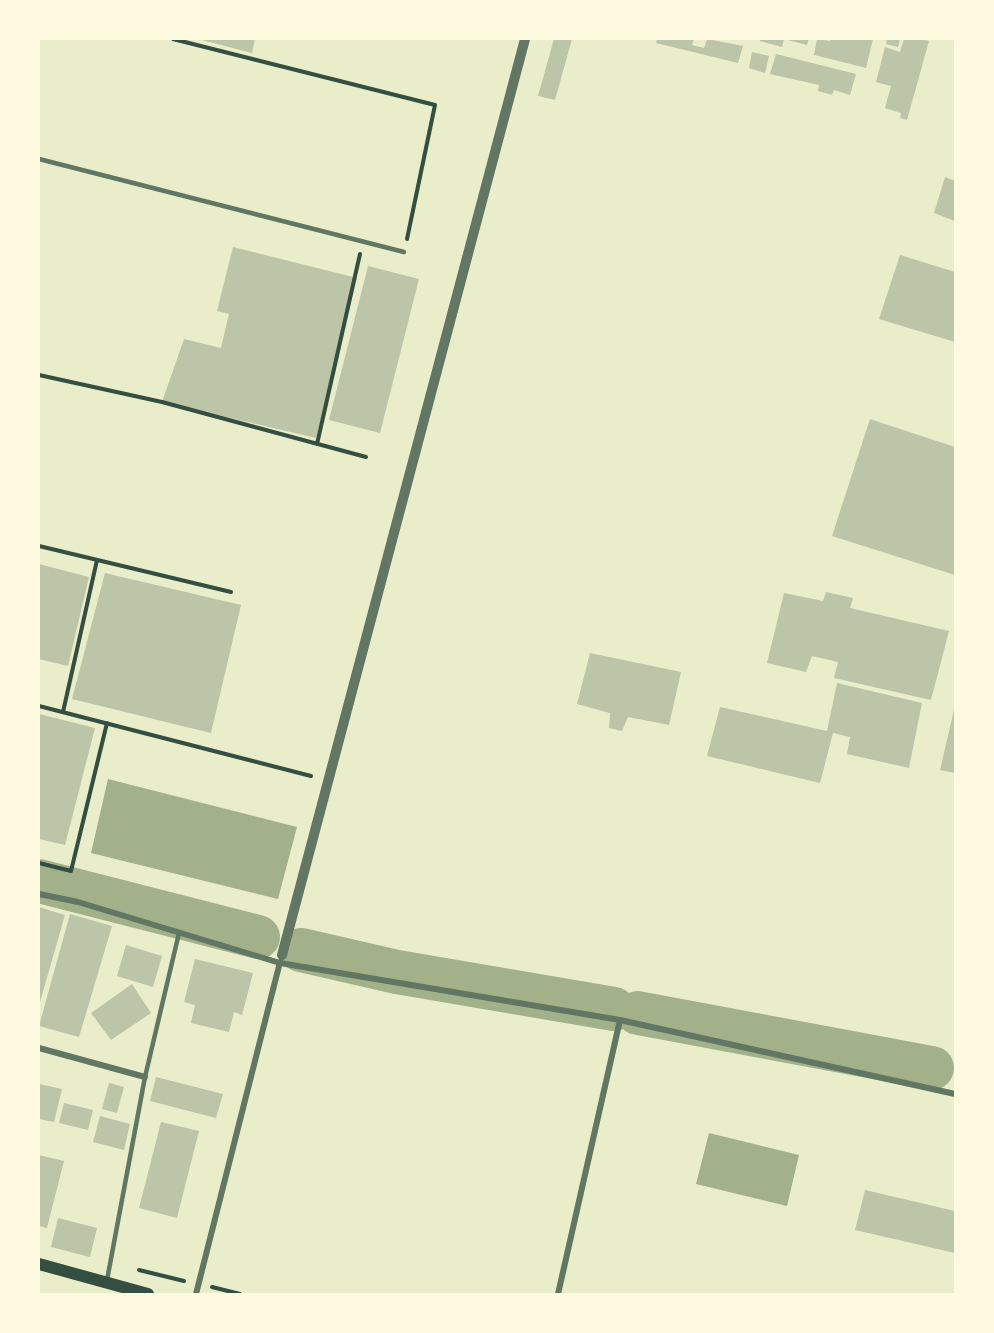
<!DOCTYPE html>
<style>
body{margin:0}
#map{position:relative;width:994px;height:1333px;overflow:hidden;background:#e9edc9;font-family:"Asap Condensed",sans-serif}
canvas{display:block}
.frame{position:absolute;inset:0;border:40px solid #fefae0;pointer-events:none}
</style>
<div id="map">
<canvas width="994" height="1333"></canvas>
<div class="frame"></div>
</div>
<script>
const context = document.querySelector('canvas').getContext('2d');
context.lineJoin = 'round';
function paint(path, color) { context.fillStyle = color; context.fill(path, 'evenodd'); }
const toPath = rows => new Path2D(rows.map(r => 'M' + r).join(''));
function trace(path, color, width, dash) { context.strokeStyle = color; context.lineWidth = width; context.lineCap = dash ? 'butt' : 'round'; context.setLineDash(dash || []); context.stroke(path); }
paint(toPath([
 [108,779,297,827,278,899,91,853],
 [709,1133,799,1155,787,1206,696,1184]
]), '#a3b18a');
trace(toPath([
 [39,881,258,937],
 [301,950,397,972,614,1009],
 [638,1013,932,1068]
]), '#a3b18a', 44);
paint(toPath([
 [198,39,255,39,252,53],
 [554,39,572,39,555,100,538,96],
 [657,39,694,39,692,45,704,48,707,39,743,46,738,63,656,43],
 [760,39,784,39,782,47,760,41],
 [784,39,809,39,807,45],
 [817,39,830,41,831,39,873,39,866,68,814,55],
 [887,39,900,39,898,47,886,44],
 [904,39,921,39,929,41,907,120,900,118,901,113,885,108,891,86,876,82,885,47,900,52],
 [752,52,769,56,765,73,749,68],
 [776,54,856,74,850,95,834,90,832,95,818,91,819,85,770,74],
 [945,177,955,181,955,221,934,213],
 [233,247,357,278,316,438,162,402,184,339,221,348,229,314,217,311],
 [900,255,955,272,955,342,879,319],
 [368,266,419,279,380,433,329,420],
 [870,419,955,447,955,575,832,536],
 [39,564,89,577,68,666,39,659],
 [105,573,241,605,211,733,72,699],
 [826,592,853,598,850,608,949,631,931,700,834,678,838,662,812,656,806,672,767,663,784,593,823,601],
 [590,653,681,672,669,725,628,717,622,731,609,728,610,713,577,704],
 [837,683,922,703,909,768,847,754,850,737,833,733,820,783,707,756,720,707,827,731],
 [954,710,955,711,955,773,940,770],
 [39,714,95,728,65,845,39,839],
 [39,907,65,915,40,1002,39,1002],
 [70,914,112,926,79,1037,39,1026],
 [126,945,162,956,153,987,117,976],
 [195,959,253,973,242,1015,234,1012,229,1032,191,1023,195,1005,184,1002],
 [132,984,151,1013,111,1040,91,1013],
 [156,1077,223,1094,216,1118,150,1101],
 [109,1083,124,1087,117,1113,102,1109],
 [39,1084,62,1089,54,1122,39,1119],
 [64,1103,93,1110,88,1130,59,1123],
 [100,1116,130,1124,124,1150,93,1142],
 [161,1122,199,1131,177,1218,139,1208],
 [39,1155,64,1161,47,1228,39,1226],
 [865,1190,955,1211,955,1253,855,1230],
 [58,1218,97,1228,90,1257,51,1247]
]), '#bcc5a7');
trace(toPath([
 [173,39,435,105,407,239],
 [39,375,162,402,366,457],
 [317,444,360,254],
 [39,546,231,592],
 [39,706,311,776],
 [63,712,97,560],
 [39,863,71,871,107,723],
 [139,1270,184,1281],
 [212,1287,240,1294]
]), '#344e41', 4);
trace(toPath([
 [39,159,404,252],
 [107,1280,145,1077,179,933]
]), '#617663', 4.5);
trace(toPath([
 [39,894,78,902,280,963,620,1020,955,1094],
 [39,1048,145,1077],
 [196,1294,280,962],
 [558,1294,620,1020]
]), '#617663', 6);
trace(toPath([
 [282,955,525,39]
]), '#617663', 10);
trace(toPath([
 [39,1264,148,1294]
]), '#344e41', 12);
</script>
